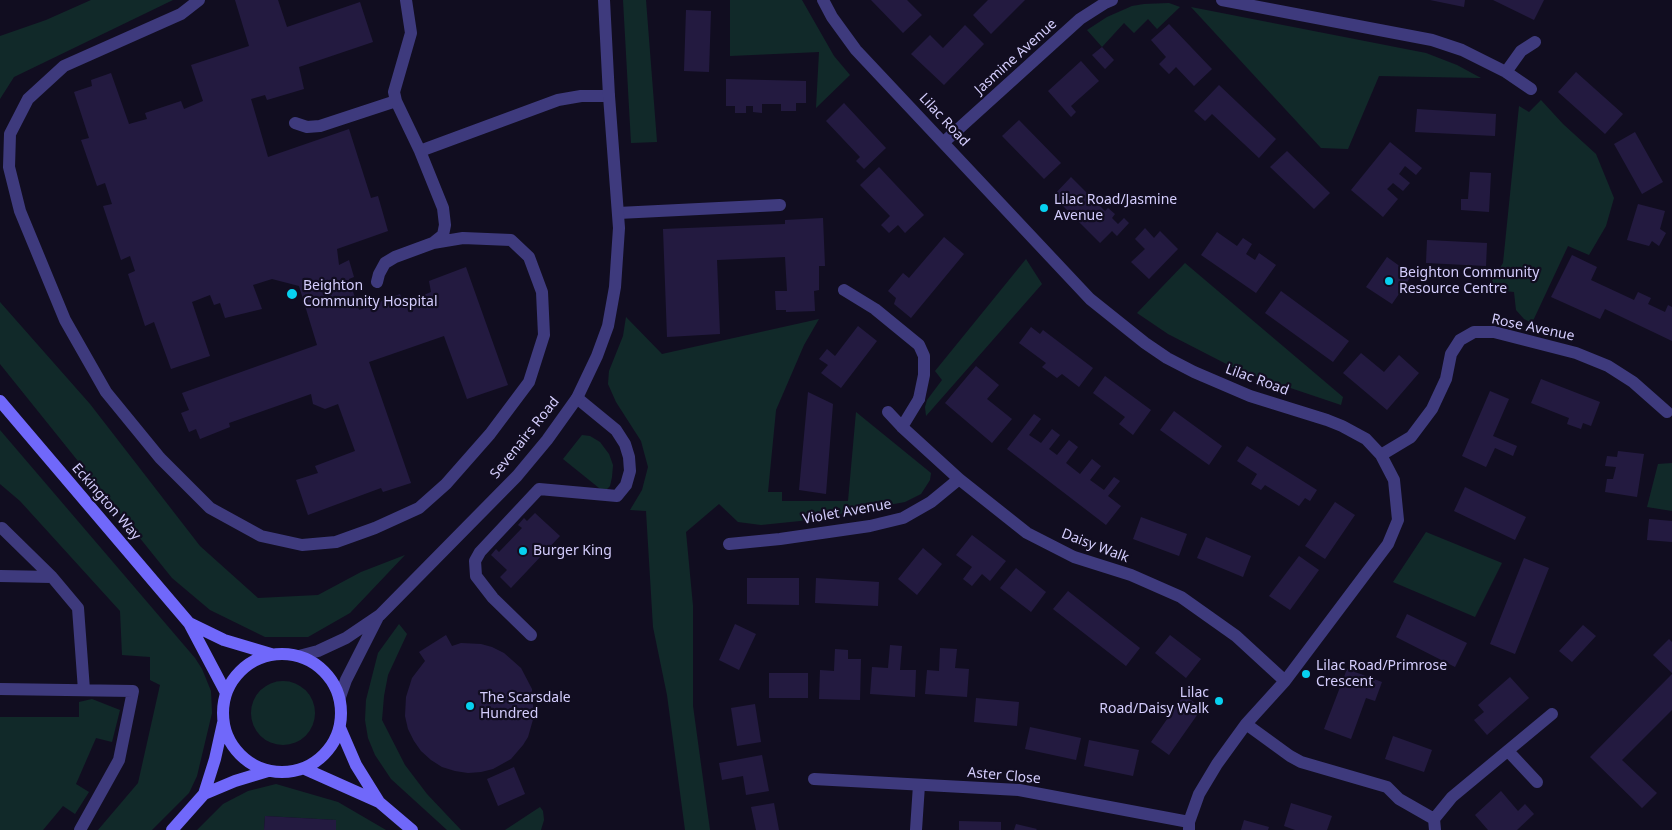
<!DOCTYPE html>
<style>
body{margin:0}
canvas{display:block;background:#110d20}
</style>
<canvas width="1672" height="830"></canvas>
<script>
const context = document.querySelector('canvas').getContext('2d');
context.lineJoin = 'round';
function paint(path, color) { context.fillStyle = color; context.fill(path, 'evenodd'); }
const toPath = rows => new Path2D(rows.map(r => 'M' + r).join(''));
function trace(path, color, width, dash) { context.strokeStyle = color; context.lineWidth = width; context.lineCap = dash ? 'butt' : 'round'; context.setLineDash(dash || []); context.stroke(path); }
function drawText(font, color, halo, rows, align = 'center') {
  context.font = font + ' "Noto Sans",sans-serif'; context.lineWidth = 4.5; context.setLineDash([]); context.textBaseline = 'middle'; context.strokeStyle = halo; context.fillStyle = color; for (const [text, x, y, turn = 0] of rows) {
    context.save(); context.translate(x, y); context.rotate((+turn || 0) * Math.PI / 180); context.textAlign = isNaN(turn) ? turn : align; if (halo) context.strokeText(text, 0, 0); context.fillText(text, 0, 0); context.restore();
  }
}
paint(toPath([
 [91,0,173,0,14,77,0,99,0,36,46,20],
 [623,0,646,0,657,142,631,143],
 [730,0,802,0,834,56,850,75,816,108,819,52,730,56],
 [1169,3,1180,7,1157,29,1148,19,1134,33,1124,23,1102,47,1087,30,1107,17,1132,6,1144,4],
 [1191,7,1426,53,1457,65,1481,78,1379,76,1348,149,1321,148],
 [1541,100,1563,124,1596,154,1614,198,1606,226,1589,255,1568,246,1532,323,1524,319,1516,310,1514,292,1487,289,1503,263,1519,106,1529,112],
 [1026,259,1042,284,926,416,925,407,927,400,942,380,935,371],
 [1185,263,1343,397,1341,405,1240,371,1168,334,1137,313],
 [0,302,90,404,200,546,258,598,318,595,361,572,405,555,350,613,308,637,265,637,210,610,172,578,0,364],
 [626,317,662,354,819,319,804,345,776,410,768,492,782,492,782,501,848,501,856,412,931,473,930,480,921,494,905,502,800,521,761,525,738,522,719,504,686,532,693,606,693,706,710,830,685,830,667,695,653,627,646,511,630,510,642,490,648,467,641,441,616,402,608,384,609,371,623,336],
 [0,430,195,658,202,669,211,691,212,713,197,776,189,793,152,830,98,830,138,783,160,685,150,680,150,657,122,655,120,611,20,501,0,484],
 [582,435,590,436,600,442,609,454,613,465,612,477,610,486,604,492,563,459],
 [1672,463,1672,511,1647,507,1658,464],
 [1426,532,1502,563,1475,617,1393,582],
 [399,624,407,634,388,675,384,696,382,720,405,765,427,794,461,830,447,830,391,779,375,755,368,738,365,720,366,700,378,653],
 '251 713a32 32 0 1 1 64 0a32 32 0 1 1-64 0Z',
 [92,699,120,710,112,742,96,738,76,784,89,792,75,814,63,806,43,830,0,830,0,717,79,717,79,702],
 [276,784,338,802,386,830,336,830,336,820,265,816,264,830,197,830,223,804,248,791],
 [540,807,543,811,544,820,541,830,505,830]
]), '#112929');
paint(toPath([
 [235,0,278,0,287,27,360,2,373,42,299,67,304,89,267,100,265,95,251,99,268,157,349,129,371,198,378,196,388,231,337,249,339,265,349,260,354,277,349,279,359,310,400,294,404,303,431,292,429,281,466,267,508,385,467,399,444,336,369,362,411,483,383,492,381,488,308,515,296,480,318,473,315,466,355,451,338,404,325,409,313,404,311,394,229,423,230,427,200,439,196,429,189,432,181,413,189,410,182,393,317,345,299,286,272,279,253,285,262,309,225,318,220,303,214,305,210,295,192,302,210,356,171,369,154,322,145,326,128,274,135,271,130,256,121,260,103,206,112,204,105,183,97,186,81,140,89,138,74,92,92,86,91,80,111,73,129,124,147,119,145,113,181,101,184,109,203,101,191,65,249,46],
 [871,0,907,0,922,15,903,33],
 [988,0,1025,0,991,34,973,15],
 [1430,0,1465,0,1464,7],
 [1493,0,1544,0,1534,20],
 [686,10,711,11,709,72,684,71],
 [1169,24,1212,69,1194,86,1176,67,1169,74,1159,64,1166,57,1151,40],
 [965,25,984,44,944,85,911,54,930,35,943,48],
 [1102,47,1114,60,1105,69,1092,55],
 [1081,61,1099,81,1071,106,1076,112,1071,117,1048,91],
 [1576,72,1623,114,1605,134,1558,92],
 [726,79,806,81,806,103,796,103,796,111,781,111,781,104,762,104,762,113,753,112,753,106,746,106,746,113,735,113,735,106,726,106],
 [1219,85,1276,139,1259,158,1212,114,1205,121,1194,111],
 [844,103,886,148,864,169,856,161,860,157,826,121],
 [1417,109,1496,114,1495,136,1415,132],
 [1019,120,1061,163,1044,179,1002,136],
 [1635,132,1663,182,1642,194,1614,144],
 [1390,142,1422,168,1416,175,1405,166,1399,174,1410,183,1403,191,1393,183,1387,189,1398,199,1383,217,1351,190],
 [1287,151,1330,193,1314,209,1270,167],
 [879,167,924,215,905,233,898,225,889,233,881,225,890,216,860,185],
 [1470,172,1491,173,1489,212,1461,210,1461,199,1468,199],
 [1071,177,1105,211,1108,208,1115,214,1112,218,1118,224,1124,218,1129,223,1117,236,1112,231,1100,243,1053,196],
 [1638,204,1665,211,1660,229,1666,233,1659,246,1652,241,1649,246,1627,240],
 [823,218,825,266,819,266,819,290,814,291,815,311,786,312,786,310,776,310,775,291,787,291,785,257,717,260,720,334,667,337,663,229,785,224,785,220],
 [1145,228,1154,238,1160,231,1178,249,1149,279,1131,262,1145,249,1135,239],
 [1217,232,1237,246,1243,238,1252,244,1246,254,1255,260,1259,253,1276,265,1256,293,1201,255],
 [944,237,964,254,911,318,894,304,896,298,888,291,903,273,909,278],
 [1427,240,1487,243,1486,266,1426,263],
 [1572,255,1597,267,1591,280,1634,300,1638,292,1651,298,1648,304,1665,312,1668,305,1672,307,1672,341,1605,309,1600,319,1551,297],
 [1387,257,1412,275,1392,304,1366,287],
 [1281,291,1349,341,1333,362,1265,313],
 [858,326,877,341,841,388,821,373,828,365,819,359,827,349,835,356],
 [1031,327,1040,334,1043,330,1093,368,1079,387,1062,374,1057,378,1042,367,1046,363,1019,343],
 [1361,353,1384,372,1399,355,1419,373,1387,410,1343,373],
 [976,366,999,385,987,399,1012,419,992,443,945,403],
 [1105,376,1151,410,1133,435,1119,424,1125,417,1093,393],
 [1541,379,1600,402,1591,426,1583,423,1581,429,1567,424,1569,418,1531,403],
 [1490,391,1509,399,1493,436,1517,446,1513,456,1495,448,1486,467,1462,456],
 [808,392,833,404,826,494,799,490],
 [1174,411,1222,446,1209,465,1160,430],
 [1034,414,1041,419,1029,435,1041,443,1052,429,1060,435,1049,449,1057,455,1069,440,1078,447,1066,463,1080,474,1092,459,1101,466,1090,480,1104,490,1114,477,1120,481,1108,496,1121,506,1106,525,1007,449],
 [1247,446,1317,490,1310,501,1305,498,1299,506,1265,485,1261,490,1251,484,1257,474,1237,461],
 [1618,451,1644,454,1637,497,1605,492,1607,479,1613,479,1616,467,1605,466,1607,456,1617,457],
 [1465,487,1526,517,1515,540,1454,511],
 [1335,502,1355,515,1325,559,1305,546],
 [535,513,560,536,511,588,500,577,507,570,491,555,496,549,499,552,522,528,518,525,524,518,527,521],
 [1141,517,1187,534,1179,556,1133,539],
 [1649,519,1672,521,1672,542,1647,540],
 [972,535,1006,561,990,581,982,574,972,586,963,579,972,567,956,555],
 [1206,537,1251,556,1243,577,1197,558],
 [923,548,942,564,917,595,898,579],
 [1299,556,1319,570,1290,610,1269,596],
 [1524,558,1549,568,1515,654,1490,644],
 [1016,568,1046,592,1031,612,1000,588],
 [747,578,799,578,799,605,747,604],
 [816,578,879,582,878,606,815,603],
 [1068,591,1140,648,1126,666,1053,609],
 [1407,614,1467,643,1455,667,1396,637],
 [735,624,756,634,739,670,719,660],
 [1583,625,1596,636,1572,662,1559,651],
 [446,635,452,646,461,643,481,644,492,647,504,653,521,668,532,689,534,716,528,737,523,745,511,759,493,769,481,772,468,773,455,771,442,767,431,760,421,751,414,741,408,729,405,716,406,697,412,678,425,661,419,652],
 [1170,635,1201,659,1186,678,1155,653],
 [1669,639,1672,642,1672,673,1653,655],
 [890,645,902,646,900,670,916,670,915,697,870,694,872,667,888,668],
 [940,648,957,649,955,668,969,669,967,697,925,694,927,670,939,671],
 [835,649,848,650,848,659,861,659,860,700,819,699,820,670,834,671],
 [1347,669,1382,682,1375,701,1366,698,1351,739,1324,729],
 [769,673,808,673,808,698,769,698],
 [1672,674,1672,710,1622,760,1657,793,1642,808,1590,757],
 [1510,677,1529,698,1487,735,1474,720,1484,712,1478,705],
 [1184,695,1202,708,1169,755,1151,742],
 [976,698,1019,702,1017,726,974,722],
 [755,704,761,742,737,746,731,708],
 [1030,727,1081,738,1076,760,1025,749],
 [1393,736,1432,750,1424,772,1385,759],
 [1089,740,1139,750,1133,776,1084,766],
 [762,755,769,791,746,795,743,776,722,780,719,763],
 [514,767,525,794,498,806,487,779],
 [1501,791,1518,811,1525,804,1534,814,1517,830,1488,830,1475,815],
 [774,803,779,830,756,830,751,807],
 [1291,803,1332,816,1327,830,1295,830,1284,826],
 [265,816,336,820,336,830,264,830],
 [1244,820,1269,827,1268,830,1241,830],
 [959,821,1001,822,1001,830,959,830],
 [1016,824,1037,829,1036,830,1014,830]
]), '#231a40');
trace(toPath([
 [199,0,181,14,64,66,28,99,10,134,9,167,20,211,65,320,106,392,160,458,210,508,261,536,302,545,336,542,375,528,419,508,446,484,490,434,529,382,544,335,542,292,529,257,511,240,463,238,433,243,395,257,385,263,379,274,377,282],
 [406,0,411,33,394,92,396,101,420,151,443,208,445,225,443,235,433,243],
 [295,123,307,127,320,126,396,101],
 [420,151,558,100,581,96,609,96],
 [618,213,780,205],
 [844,290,875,309,919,345,924,356,924,375,919,399],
 [2,528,52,577],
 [0,576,52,577,78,608,84,690],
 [531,635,493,598,476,576,475,561,480,552,539,489,617,496,626,485,630,471,629,457,625,444,616,430,577,398],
 [0,689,133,691,119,760,80,830],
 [916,830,919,785]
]), '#3e3a7d', 12);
trace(toPath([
 [823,0,832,17,856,50,1090,299,1145,343,1167,358,1194,372,1250,396,1327,420,1342,426,1366,439,1381,455,1394,480,1398,520,1388,544,1285,681,1246,724,1217,764,1199,794,1189,822,1189,830],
 [1222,0,1432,40,1462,50,1506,72],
 [1531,89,1506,72,1521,51,1535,42],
 [944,142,1080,19,1105,3,1112,0],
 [888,412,902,427,959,479,1027,533,1074,557,1131,575,1181,597,1236,636,1285,681],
 [902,427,919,399],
 [1381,455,1411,437,1432,409,1446,379,1451,354,1460,340,1474,332,1494,332,1576,353,1608,366,1633,382,1667,412],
 [729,544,780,539,870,526,903,518,931,502,959,479],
 [299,656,318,651,346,638,380,615,517,476,547,440,577,398,597,356,608,326,615,287,619,228,609,96,604,0],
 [340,697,346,680,378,617],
 [1246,724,1290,756,1301,762,1387,787,1399,799,1434,819],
 [1508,751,1537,782],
 [814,779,1019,790,1189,822],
 [1435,830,1434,819,1452,797,1552,714]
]), '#3e3a7d', 12);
trace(toPath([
 [0,401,189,623,226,693],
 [189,623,224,640,271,654],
 '223 713a59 59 0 1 1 118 0a59 59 0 1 1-118 0Z',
 [340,728,356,765,379,802],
 [305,769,379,802,412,830],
 [204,794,235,781,268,771],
 [172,830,204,794,215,759,223,723]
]), '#7068fa', 12);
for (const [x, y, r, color] of [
 [1044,208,5,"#07d1f0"],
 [1389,281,5,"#07d1f0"],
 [292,294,6,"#07d1f0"],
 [523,551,5,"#07d1f0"],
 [1306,674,5,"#07d1f0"],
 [1219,701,5,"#07d1f0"],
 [470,706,5,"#07d1f0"]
]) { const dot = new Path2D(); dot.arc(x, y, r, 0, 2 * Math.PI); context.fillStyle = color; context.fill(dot); trace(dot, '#110d20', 2); }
drawText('14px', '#d4cdfd', '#110d20', [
 ["Jasmine Avenue",1016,57,-42],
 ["Lilac Road",944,120,47],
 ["Rose Avenue",1533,328,12],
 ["Lilac Road",1257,380,20],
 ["Sevenairs Road",525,438,-51],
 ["Eckington Way",106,502,49],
 ["Violet Avenue",847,512,-10],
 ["Daisy Walk",1095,546,21],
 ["Aster Close",1004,776,5]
]);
drawText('14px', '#d4cdfd', '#110d20', [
 ["Lilac Road/Jasmine",1054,200],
 ["Avenue",1054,216],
 ["Beighton Community",1399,273],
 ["Resource Centre",1399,289],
 ["Beighton",303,286],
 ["Community Hospital",303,302],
 ["Burger King",533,551],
 ["Lilac Road/Primrose",1316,666],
 ["Crescent",1316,682],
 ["Lilac",1209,693,"right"],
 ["Road/Daisy Walk",1209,709,"right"],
 ["The Scarsdale",480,698],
 ["Hundred",480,714]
], 'left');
</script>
